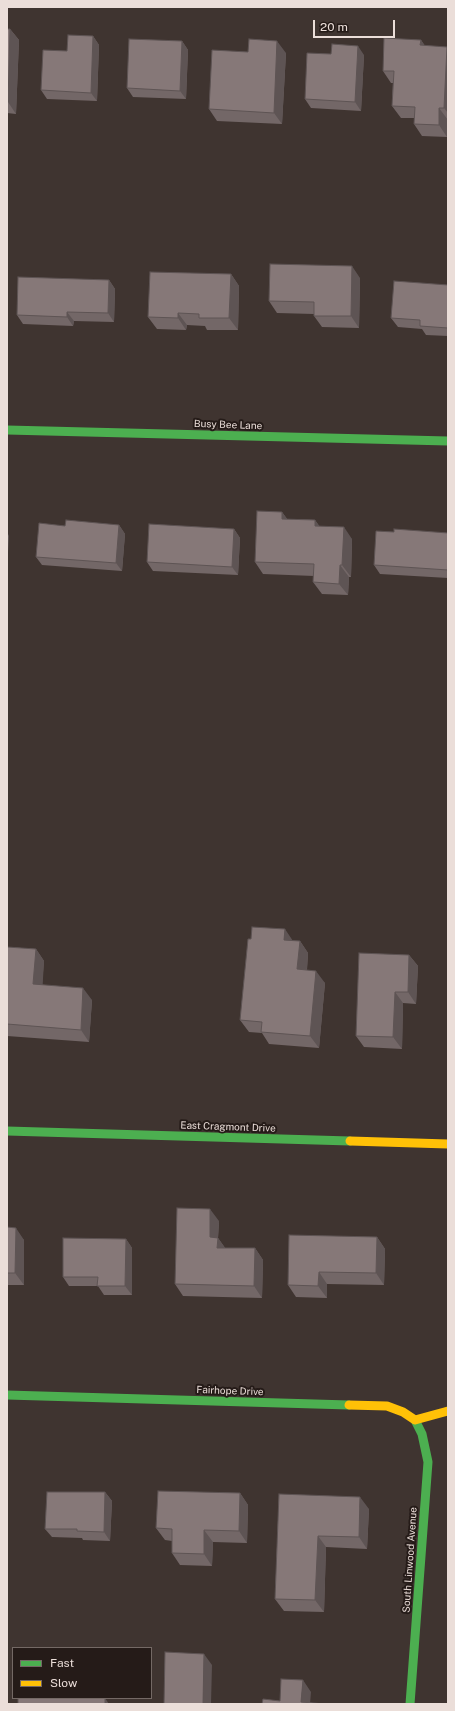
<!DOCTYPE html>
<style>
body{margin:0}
#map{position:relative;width:455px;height:1711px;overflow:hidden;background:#3f3430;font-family:"Public Sans",sans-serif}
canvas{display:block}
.frame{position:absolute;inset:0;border:8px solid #ebded9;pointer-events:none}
.legend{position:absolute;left:12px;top:1647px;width:140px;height:52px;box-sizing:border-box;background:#251b18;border:1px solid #746965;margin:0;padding:5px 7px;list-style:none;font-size:12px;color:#ebded9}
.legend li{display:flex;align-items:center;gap:8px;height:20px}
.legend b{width:20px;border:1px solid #746965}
.scale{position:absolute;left:313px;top:20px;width:82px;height:18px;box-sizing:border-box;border:2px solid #ebded9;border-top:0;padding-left:5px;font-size:12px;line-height:14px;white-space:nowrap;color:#ebded9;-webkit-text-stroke:3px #251b18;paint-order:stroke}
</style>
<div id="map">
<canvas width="455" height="1711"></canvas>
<div class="frame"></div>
<ul class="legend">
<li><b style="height:5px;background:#4caf50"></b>Fast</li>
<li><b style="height:5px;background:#ffc107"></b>Slow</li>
</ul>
<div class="scale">20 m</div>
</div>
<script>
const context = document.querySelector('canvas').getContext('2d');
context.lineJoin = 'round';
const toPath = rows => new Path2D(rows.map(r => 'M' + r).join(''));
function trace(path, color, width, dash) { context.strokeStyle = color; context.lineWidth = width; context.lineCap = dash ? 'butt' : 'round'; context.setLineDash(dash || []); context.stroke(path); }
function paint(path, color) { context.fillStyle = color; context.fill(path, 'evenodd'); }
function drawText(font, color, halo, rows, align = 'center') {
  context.font = font + ' "Public Sans",sans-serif'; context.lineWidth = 4; context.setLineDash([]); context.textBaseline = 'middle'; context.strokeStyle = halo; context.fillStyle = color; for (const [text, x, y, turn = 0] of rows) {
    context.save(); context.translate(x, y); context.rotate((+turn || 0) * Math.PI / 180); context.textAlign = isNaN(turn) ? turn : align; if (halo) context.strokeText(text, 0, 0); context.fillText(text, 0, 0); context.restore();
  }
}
trace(toPath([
 [7,430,448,441],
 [7,1131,350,1141],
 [7,1395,349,1405],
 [410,1704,428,1462,422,1434,415,1420]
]), '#4caf50', 9);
trace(toPath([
 [350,1141,448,1144],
 [349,1405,387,1406,403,1412,415,1420,448,1411]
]), '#ffc107', 9);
paint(toPath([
 [7,29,10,29,19,40,16,114,7,113],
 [93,36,99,45,97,101,47,99,41,90,67,51],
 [421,40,425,46,448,48,448,120,447,137,422,136,414,124,414,118,401,118,392,106,393,83,391,83,383,71],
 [182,41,188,50,186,99,133,97,127,88],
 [248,52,286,53,282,124,217,121,209,109],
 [331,54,364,55,361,111,311,108,305,99],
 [231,274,239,286,238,330,207,330,205,326,187,325,186,330,157,329,148,317],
 [360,278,359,328,322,327,314,316,314,314,277,313,269,301],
 [109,280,115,289,114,322,74,321,73,326,23,324,17,315],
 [448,285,448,336,426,335,422,329,398,327,391,318],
 [282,512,287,519,315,520,319,526,352,539,351,577,349,577,348,595,322,594,313,582,314,576,263,574,255,562],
 [119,525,125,534,122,571,42,565,36,557],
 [234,529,240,538,238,575,153,571,147,562],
 [394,532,448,533,448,578,380,574,374,565],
 [293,941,300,941,308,953,307,970,325,983,319,1048,269,1044,262,1033,249,1032,240,1020],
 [7,947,36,949,44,961,42,985,92,1000,89,1042,7,1036],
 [409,955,418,966,416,1004,403,1003,402,1049,364,1047,356,1036],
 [219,1221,218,1238,225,1248,255,1248,263,1260,262,1298,183,1296,175,1284],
 [7,1227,24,1240,24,1285,7,1285],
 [377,1237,385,1249,384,1285,327,1284,327,1298,296,1297,288,1285],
 [126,1239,132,1248,132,1295,104,1295,98,1286,69,1286,63,1277],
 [105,1492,112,1501,110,1541,83,1540,82,1538,52,1537,45,1529],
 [240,1493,248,1505,247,1543,213,1542,212,1566,180,1565,172,1553,172,1541,165,1540,156,1528],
 [279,1494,369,1509,367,1549,326,1547,324,1612,284,1611,275,1599]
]), '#736767');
paint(toPath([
 [10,29,19,40,16,114,8,102],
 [93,36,99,45,97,101,91,93],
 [421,40,429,52,420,45],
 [182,41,188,50,186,99,180,91],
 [277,41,286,53,282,124,274,113],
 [358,46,364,55,361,111,355,102],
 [447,47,448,48,448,113,444,108],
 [439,108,448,120,447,137,439,125],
 [352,266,360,278,359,328,351,316],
 [231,274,239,286,238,330,229,318],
 [109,280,115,289,114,322,108,313],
 [67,312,74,321,73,326,67,317],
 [178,313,187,325,186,330,178,318],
 [282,512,291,524,282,519],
 [315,520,324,532,315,526],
 [119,525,125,534,122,571,116,563],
 [344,527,352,539,351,577,342,565],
 [234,529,240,538,238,575,232,567],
 [7,532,9,536,7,569],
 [340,565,349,577,348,595,339,584],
 [285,929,293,941,284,940],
 [300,941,308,953,306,981,297,969],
 [36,949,44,961,42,996,33,984],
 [409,955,418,966,416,1004,408,992],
 [316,971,325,983,319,1048,310,1036],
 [83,988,92,1000,89,1042,81,1030],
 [395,992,403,1003,402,1049,393,1037],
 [210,1209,219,1221,218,1238,226,1249,226,1260,210,1237],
 [16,1228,24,1240,24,1285,15,1273],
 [377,1237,385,1249,384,1285,376,1273],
 [126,1239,132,1248,132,1295,125,1286],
 [255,1248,263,1260,262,1298,254,1286],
 [319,1272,327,1284,327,1298,318,1286],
 [105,1492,112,1501,110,1541,104,1532],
 [240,1493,248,1505,247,1543,239,1531],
 [360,1497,369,1509,367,1549,359,1537],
 [204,1530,213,1542,212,1566,204,1554],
 [318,1536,326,1547,324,1612,315,1600],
 [204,1654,212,1665,211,1704,203,1704],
 [303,1680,311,1692,310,1704,301,1702],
 [105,1698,109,1704,105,1704]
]), '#5e5454');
const building = toPath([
 [7,29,10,29,8,102,7,102,7,29],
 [68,35,93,36,91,93,41,90,43,50,67,51,68,35],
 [384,38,421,40,420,45,447,47,444,108,439,108,439,125,414,124,415,107,392,106,394,71,383,71,384,38],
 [129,39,182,41,180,91,127,88,129,39],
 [249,39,277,41,274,113,209,109,212,50,248,52,249,39],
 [332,44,358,46,355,102,305,99,307,53,331,54,332,44],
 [270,264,352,266,351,316,314,316,314,302,269,301,270,264],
 [150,272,231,274,229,318,199,318,199,314,178,313,178,318,148,317,150,272],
 [18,277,109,280,108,313,67,312,67,317,17,315,18,277],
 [394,281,448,285,448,328,420,326,420,320,391,318,394,281],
 [257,511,282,512,282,519,315,520,315,526,344,527,342,565,340,565,339,584,313,582,314,564,255,562,257,511],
 [66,520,119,525,116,563,36,557,39,523,65,526,66,520],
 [149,524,234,529,232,567,147,562,149,524],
 [394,529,448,533,448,570,374,565,376,531,394,532,394,529],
 [252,927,285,929,284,940,300,941,297,969,316,971,310,1036,261,1032,262,1022,240,1020,248,939,251,939,252,927],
 [7,947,36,949,33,984,83,988,81,1030,7,1024,7,947],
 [359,953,409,955,408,992,395,992,393,1037,356,1036,359,953],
 [177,1208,210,1209,210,1237,218,1238,217,1248,255,1248,254,1286,175,1284,177,1208],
 [7,1227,16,1228,15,1273,7,1273,7,1227],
 [289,1235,377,1237,376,1273,319,1272,318,1286,288,1285,289,1235],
 [63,1238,126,1239,125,1286,97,1286,98,1277,63,1277,63,1238],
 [158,1491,240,1493,239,1531,204,1530,204,1554,172,1553,172,1529,156,1528,158,1491],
 [47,1492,105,1492,104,1532,77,1531,77,1529,45,1529,47,1492],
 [279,1494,360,1497,359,1537,318,1536,315,1600,275,1599,279,1494],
 [165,1652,204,1654,203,1704,164,1704,165,1652],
 [281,1679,303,1680,301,1702,325,1704,262,1704,263,1699,280,1701,281,1679],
 [18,1698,105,1698,105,1704,18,1704,18,1698]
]);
paint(building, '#867878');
trace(building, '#5e5454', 1);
drawText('10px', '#ebded9', '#251b18', [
 ["Busy Bee Lane",228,425,2],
 ["East Cragmont Drive",228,1127,2],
 ["Fairhope Drive",230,1391,2],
 ["South Linwood Avenue",410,1560,-86]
]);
</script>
